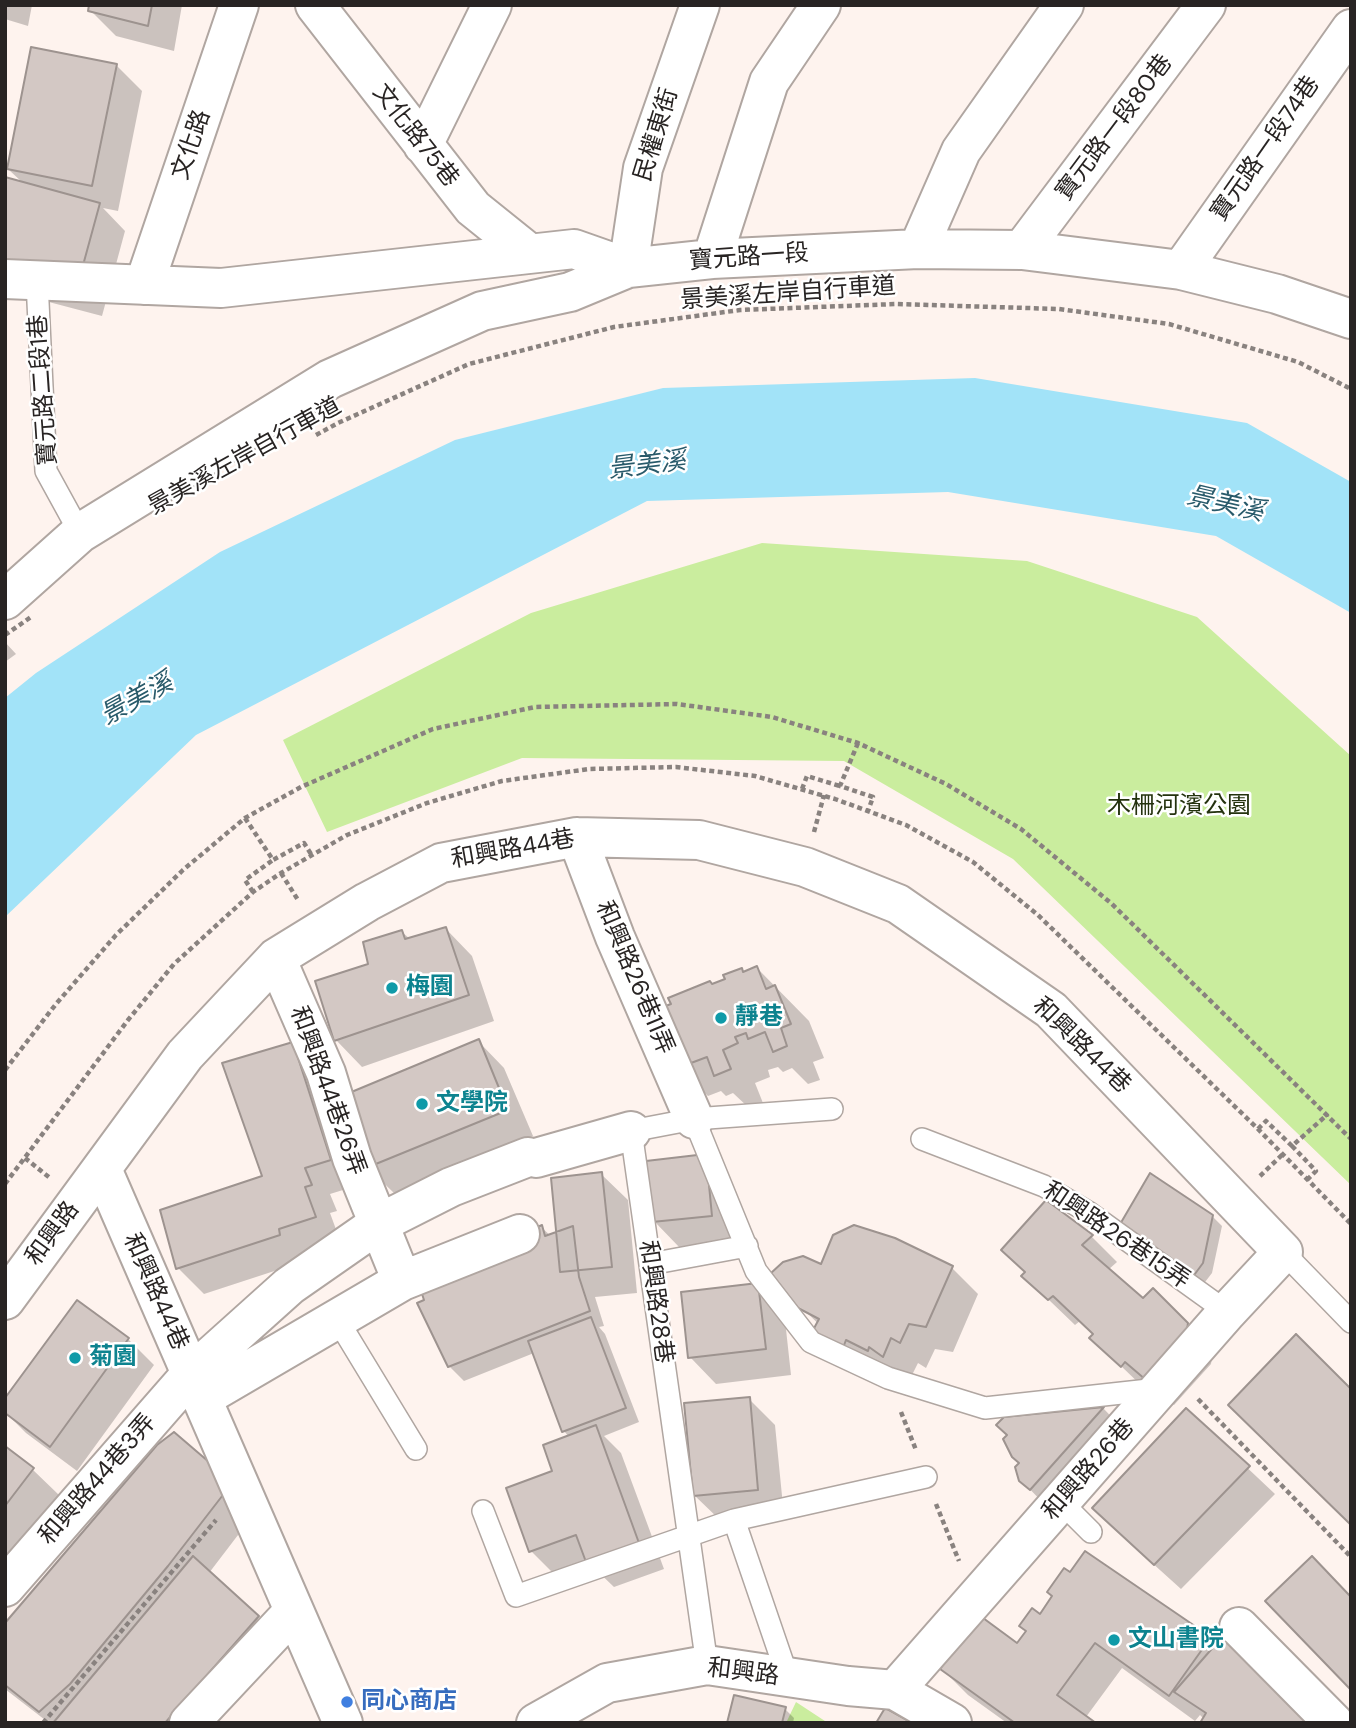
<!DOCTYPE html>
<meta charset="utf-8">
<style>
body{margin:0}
#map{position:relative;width:1356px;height:1728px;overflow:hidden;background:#fef3ee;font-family:"DM Sans",sans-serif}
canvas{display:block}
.frame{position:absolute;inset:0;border:7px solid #282423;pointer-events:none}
</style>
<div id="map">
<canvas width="1356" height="1728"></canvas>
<div class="frame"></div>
</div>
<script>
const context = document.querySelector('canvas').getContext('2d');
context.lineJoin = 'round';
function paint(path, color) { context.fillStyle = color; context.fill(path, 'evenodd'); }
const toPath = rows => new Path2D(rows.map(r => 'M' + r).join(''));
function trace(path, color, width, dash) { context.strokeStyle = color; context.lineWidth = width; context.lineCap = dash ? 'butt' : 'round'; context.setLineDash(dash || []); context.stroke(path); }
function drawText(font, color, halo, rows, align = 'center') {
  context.font = font + ' "DM Sans","Noto Sans TC",sans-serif'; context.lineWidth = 5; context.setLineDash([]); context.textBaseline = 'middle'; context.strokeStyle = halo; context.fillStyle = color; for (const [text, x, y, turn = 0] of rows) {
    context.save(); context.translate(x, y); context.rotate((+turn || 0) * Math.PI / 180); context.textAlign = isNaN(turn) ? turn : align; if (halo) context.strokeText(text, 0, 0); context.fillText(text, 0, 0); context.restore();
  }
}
paint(toPath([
 [762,543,1027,561,1197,617,1351,756,1351,1185,1013,859,844,761,522,758,327,832,283,740,531,613],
 [796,1702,828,1723,786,1723]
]), '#caed9e');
paint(toPath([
 [975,378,1247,423,1351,482,1351,613,1216,536,948,492,647,501,196,735,5,917,5,698,36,673,220,552,455,440,663,388]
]), '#a2e3f8');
paint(toPath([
 [5,5,32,5,28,26,5,19],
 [90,5,182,5,174,51,116,36,90,10],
 [116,65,142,91,118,211,103,208,125,231,102,316,7,291,24,184,8,169],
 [5,642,16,654,5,662],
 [446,929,472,956,494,1021,362,1067,336,1040,317,982,370,966,402,932,410,939],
 [757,968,809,1021,824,1058,813,1062,820,1080,808,1084,792,1068,783,1072,778,1067,768,1070,770,1077,755,1083,763,1103,749,1108,733,1093,726,1096,721,1091,708,1096,674,1063,713,986,728,980,741,970,745,973],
 [478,1041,504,1068,533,1136,394,1193,367,1167],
 [292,1044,356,1186,330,1194,337,1211,330,1213,341,1243,305,1261,204,1294,178,1268,264,1178],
 [706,1156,732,1182,738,1242,680,1248,654,1221],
 [601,1174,628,1200,637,1293,595,1297,604,1326,599,1327,605,1334,639,1422,604,1436,621,1453,664,1569,614,1587,591,1565,557,1577,531,1551,554,1472,569,1437,564,1431,534,1353,464,1381,449,1366,542,1228,551,1236,558,1233],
 [1212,1216,1222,1226,1212,1273,1202,1286,1121,1225],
 [1091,1236,1117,1262,1108,1270,1143,1301,1153,1291,1213,1351,1211,1364,1174,1405,1152,1386,1148,1392,1092,1338,1095,1335,1080,1321,1075,1325,1024,1276],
 [822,1266,952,1268,978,1294,953,1352,935,1349,926,1368,918,1363,909,1381,869,1373,800,1306],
 [758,1285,784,1311,791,1375,716,1384,690,1357],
 [128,1339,154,1365,77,1471,26,1433,5,1412],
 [749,1399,775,1425,784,1516,721,1521,694,1495],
 [1103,1408,1128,1434,1047,1507,1021,1480,1021,1463,1005,1419],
 [1187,1411,1275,1494,1181,1589,1120,1534],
 [5,1448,32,1469,59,1495,5,1567],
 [208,1463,251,1518,209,1573,284,1644,214,1723,49,1723,5,1689,5,1626],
 [1040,1616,1210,1638,1310,1723,1204,1719,1200,1715,1195,1721,1122,1668,1086,1717,1093,1723,1007,1723,968,1695,942,1669,1018,1645],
 [785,1709,794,1718,793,1723,729,1723]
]), '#0003');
const building = toPath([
 [89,5,152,5,148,26,88,11,89,5],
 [31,47,117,64,92,186,7,169,31,47],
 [5,177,100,203,76,291,5,273,5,177],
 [446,927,469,995,334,1041,315,981,368,964,363,942,402,930,405,939,446,927],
 [757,966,766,989,775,985,791,1024,781,1028,787,1046,773,1052,765,1032,748,1039,746,1033,735,1037,738,1043,723,1050,731,1069,714,1076,707,1057,691,1063,652,1011,671,1004,668,998,710,981,712,984,725,979,723,975,742,968,743,972,757,966],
 [479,1039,508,1110,366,1168,337,1098,479,1039],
 [293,1042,331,1160,305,1168,312,1185,305,1187,316,1217,279,1229,280,1235,176,1269,160,1210,262,1176,222,1063,293,1042],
 [706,1154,712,1216,652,1222,646,1161,706,1154],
 [602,1172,612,1267,560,1272,551,1178,602,1172],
 [1150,1173,1213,1215,1203,1263,1192,1278,1119,1226,1150,1173],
 [1046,1200,1093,1235,1082,1245,1143,1298,1153,1288,1188,1323,1186,1337,1146,1380,1125,1362,1121,1367,1089,1338,1093,1334,1053,1296,1048,1300,1021,1276,1025,1272,1001,1250,1046,1200],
 [542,1225,545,1236,573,1226,579,1277,590,1311,448,1367,417,1303,424,1300,418,1282,542,1225],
 [854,1225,895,1238,953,1266,926,1327,909,1324,900,1343,891,1338,883,1357,869,1347,868,1351,846,1340,843,1348,812,1332,819,1319,798,1308,771,1273,783,1262,803,1256,821,1264,833,1235,854,1225],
 [758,1283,766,1349,688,1358,681,1292,758,1283],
 [77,1300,129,1338,50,1447,5,1413,5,1398,77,1300],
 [591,1317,626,1408,562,1432,528,1341,591,1317],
 [1296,1334,1351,1389,1351,1525,1228,1405,1296,1334],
 [750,1397,758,1490,693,1496,684,1403,750,1397],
 [1104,1407,1030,1490,1019,1481,1015,1467,1019,1463,1012,1457,1003,1439,1007,1435,996,1425,1004,1417,1104,1407],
 [1186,1408,1250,1466,1154,1565,1092,1508,1186,1408],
 [596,1425,639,1543,586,1562,576,1535,529,1552,506,1488,552,1471,543,1445,596,1425],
 [174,1432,209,1462,226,1491,168,1566,70,1684,39,1712,5,1685,5,1623,157,1445,174,1432],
 [5,1446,34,1468,5,1506,5,1446],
 [1085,1551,1211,1637,1169,1696,1095,1643,1057,1695,1096,1723,1015,1723,940,1669,979,1615,1017,1643,1026,1631,1019,1626,1032,1608,1040,1614,1052,1596,1047,1592,1064,1568,1070,1572,1085,1551],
 [193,1556,259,1616,165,1723,53,1723,193,1556],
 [1312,1556,1351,1597,1351,1690,1265,1601,1312,1556],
 [1223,1636,1313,1723,1200,1723,1206,1713,1174,1692,1223,1636],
 [734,1695,786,1707,782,1723,727,1723,734,1695],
 [885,1708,912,1723,876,1723,885,1708]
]);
paint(building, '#d3c8c4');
trace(building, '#9d938f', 2);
const lane = toPath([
 [37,281,46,471,80,533],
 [832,1109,694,1119,756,1271,811,1342,888,1378,985,1408,1158,1389],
 [694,1119,631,1131,707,1665],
 [922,1139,1044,1186,1088,1212,1227,1312],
 [1283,1252,1351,1322],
 [650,1264,747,1246],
 [337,1319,416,1449],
 [1061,1502,1091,1532],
 [483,1511,516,1596,734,1520,926,1477],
 [734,1520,788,1678]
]);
const street = toPath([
 [315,5,473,208,529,253],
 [423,145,492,5],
 [918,249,961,151,1064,5],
 [1022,250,1206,5],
 [712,259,769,82,821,5],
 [628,268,643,168,700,5],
 [1181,270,1351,29],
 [5,279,221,288,574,249,628,268,712,259,918,249,1022,250,1181,270,1277,294,1351,319],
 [144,285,239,5],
 [5,600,80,533,330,379,482,311,570,292,628,268],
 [577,837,615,937,694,1119],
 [276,958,326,1073,352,1158,402,1281],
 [536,1158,631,1131],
 [102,1169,343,1723],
 [5,1300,185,1055,276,958,367,902,441,863,577,837,699,840,805,867,898,904,1051,1010,1283,1252,1227,1312,895,1690],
 [202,1398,402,1281,520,1234],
 [5,1587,191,1374,289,1286,378,1224,451,1187,528,1157],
 [1239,1627,1334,1723],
 [189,1723,294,1611],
 [536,1723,607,1683,707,1665,848,1686,895,1690,952,1723]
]);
trace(lane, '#b0a6a1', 24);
trace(street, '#b0a6a1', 42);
trace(toPath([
 [316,435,338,423,469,364,614,327,740,310,896,304,1059,309,1169,324,1298,362,1351,389],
 [858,743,840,786,873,797,868,811],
 [802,789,807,776,840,786],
 [245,818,273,860,304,843,311,854],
 [814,832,824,795],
 [281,873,298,900],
 [253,892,245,880,273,860],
 [5,1070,56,1004,116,935,183,870,245,818,301,787,433,729,535,707,677,704,772,717,858,743,946,784,1021,829,1112,904,1351,1139],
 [1258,1129,1266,1121,1292,1146],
 [25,1158,50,1178],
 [1260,1176,1283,1154],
 [1307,1180,1316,1171,1292,1146,1328,1114],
 [5,1184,128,1020,174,964,253,892,281,873,347,835,427,803,502,781,589,769,676,767,755,776,835,799,906,825,973,862,1038,915,1258,1129,1351,1224],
 [1198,1399,1351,1557],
 [901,1412,916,1450],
 [936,1504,959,1561],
 [43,1723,216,1520]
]), '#89827f', 4.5, [5, 3.5]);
trace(lane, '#fff', 21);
trace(street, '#fff', 38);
trace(toPath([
 [5,635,31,617]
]), '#89827f', 4.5, [5, 3.5]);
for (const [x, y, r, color] of [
 [392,988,7,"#0f9aa8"],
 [721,1018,7,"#0f9aa8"],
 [422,1104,7,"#0f9aa8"],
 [75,1358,7,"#0f9aa8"],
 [1114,1640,7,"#0f9aa8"],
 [347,1702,7,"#3f7fe0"]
]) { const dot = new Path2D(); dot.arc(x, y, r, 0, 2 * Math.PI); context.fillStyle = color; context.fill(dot); trace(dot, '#fff', 2.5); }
drawText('24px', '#282423', '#fff', [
 ["寶元路一段80巷",1115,128,-53],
 ["民權東街",657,135,-73],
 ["文化路75巷",415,136,52],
 ["文化路",192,145,-71],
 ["寶元路一段74巷",1266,149,-55],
 ["寶元路一段",749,258,-4],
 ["景美溪左岸自行車道",788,294,-4],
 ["寶元路二段1巷",44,390,-94],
 ["景美溪左岸自行車道",245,457,-29],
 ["和興路44巷",513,850,-10],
 ["和興路26巷11弄",634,978,67],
 ["和興路44巷",1081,1046,44],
 ["和興路44巷26弄",327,1091,70],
 ["和興路",53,1234,-54],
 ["和興路26巷15弄",1116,1236,34],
 ["和興路44巷",155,1292,66],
 ["和興路28巷",655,1302,82],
 ["和興路26巷",1089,1470,-49],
 ["和興路44巷3弄",98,1480,-49],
 ["和興路",743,1673,7]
]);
drawText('24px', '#24320e', '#fff', [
 ["木柵河濱公園",1179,807]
]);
drawText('bold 24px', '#0d838f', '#fff', [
 ["梅園",406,988],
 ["靜巷",735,1018],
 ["文學院",436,1104],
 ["菊園",89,1358],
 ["文山書院",1128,1640]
], 'left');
drawText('bold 24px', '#366cbe', '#fff', [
 ["同心商店",361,1702]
], 'left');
drawText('italic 26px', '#285a6a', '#fff', [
 ["景美溪",647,466,-7],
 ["景美溪",1225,505,13],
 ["景美溪",137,700,-29]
]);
</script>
